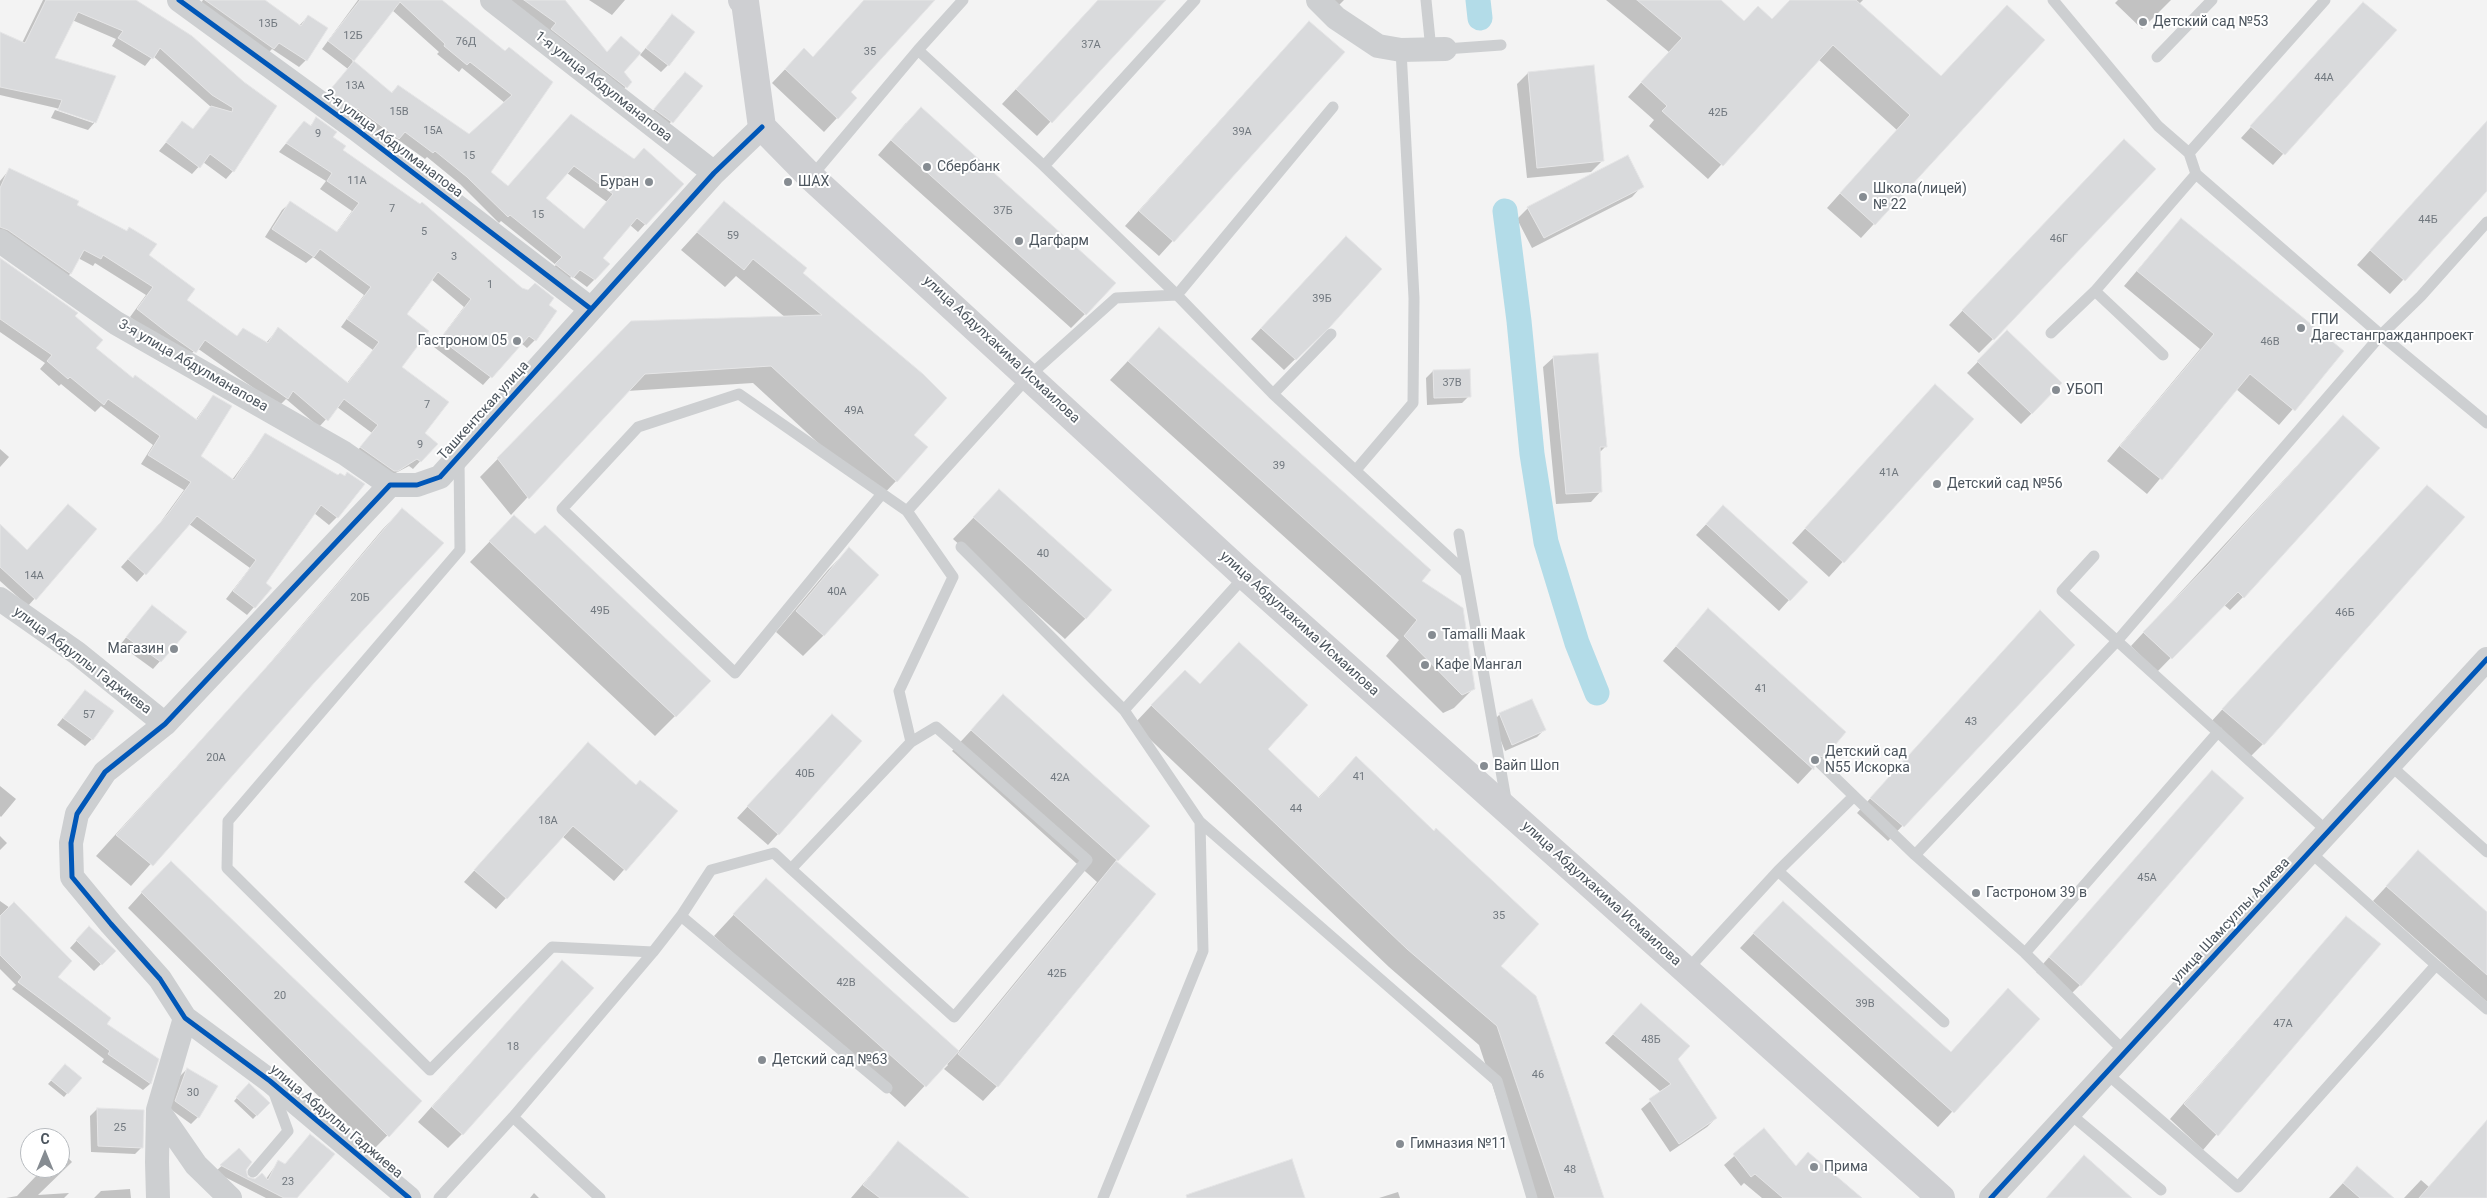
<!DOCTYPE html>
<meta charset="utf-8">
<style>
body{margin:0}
#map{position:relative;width:2487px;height:1198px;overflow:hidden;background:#f3f3f3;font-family:Roboto,sans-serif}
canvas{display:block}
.north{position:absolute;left:20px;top:1128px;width:50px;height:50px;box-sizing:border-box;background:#fff;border:1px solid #b7bbbf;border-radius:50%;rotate:0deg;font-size:14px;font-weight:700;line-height:20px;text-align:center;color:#4c555e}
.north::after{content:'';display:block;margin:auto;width:18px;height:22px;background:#868c92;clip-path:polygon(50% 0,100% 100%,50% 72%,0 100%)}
</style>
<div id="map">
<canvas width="2487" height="1198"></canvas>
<div class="north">С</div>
</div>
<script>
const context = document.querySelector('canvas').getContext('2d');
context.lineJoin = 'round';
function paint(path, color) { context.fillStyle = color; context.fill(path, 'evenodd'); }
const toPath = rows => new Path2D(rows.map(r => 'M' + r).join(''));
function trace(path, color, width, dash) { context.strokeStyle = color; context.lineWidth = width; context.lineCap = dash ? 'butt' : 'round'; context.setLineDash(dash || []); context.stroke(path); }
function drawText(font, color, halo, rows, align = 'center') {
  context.font = font + ' Roboto,sans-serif'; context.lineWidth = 4; context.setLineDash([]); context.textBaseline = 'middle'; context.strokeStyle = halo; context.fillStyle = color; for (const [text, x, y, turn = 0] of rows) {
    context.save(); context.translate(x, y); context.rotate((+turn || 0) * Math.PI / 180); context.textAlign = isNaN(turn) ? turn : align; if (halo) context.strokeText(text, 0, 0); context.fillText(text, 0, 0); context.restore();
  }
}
paint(toPath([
 [43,0,134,0,243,83,233,171,226,179,203,162,192,174,159,151,182,123,192,130,211,107,153,56,145,66,112,46,116,39,72,20,53,59,95,122,88,130,51,118,55,110,93,123,93,120,56,108,0,95,0,37,22,43],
 [203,0,263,0,299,26,308,16,306,60,299,67,272,49,266,55,199,6],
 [358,0,441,0,505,53,552,82,489,172,508,187,564,123,682,184,638,232,630,225,601,258,595,279,587,287,572,276,564,284,549,272,556,265,501,221,499,223,460,184,427,157,425,159,397,139,391,146,323,98,348,69,322,49],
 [392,10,439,52,437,54,459,72,462,68,505,103,470,135,398,87,391,93,352,61],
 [567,173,607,202,583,230,544,199],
 [507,0,564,0,630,82,619,94],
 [589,0,625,0,612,15],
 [865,0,933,0,849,92,837,118,824,132,772,83,790,64,812,58],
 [1099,0,1164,0,1037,136,1002,104],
 [1319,0,1344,0,1332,12],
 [1606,0,1720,0,1744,22,1772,20,1791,0,1863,0,1859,4,1940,78,2007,6,2043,40,1861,238,1827,208,1897,130,1818,59,1708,179,1649,126,1654,120,1628,97,1669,52],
 [2118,0,2171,0,2142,29,2115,3],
 [2352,15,2395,30,2273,165,2241,138],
 [672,16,668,65,661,72,640,55],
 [1295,37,1343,52,1159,256,1125,226],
 [1528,73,1602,161,1591,172,1527,178,1517,84],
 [678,80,701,86,665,129,648,117],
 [317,119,342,150,521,289,547,305,535,340,527,348,521,343,483,385,434,347,464,307,431,279,405,314,400,367,423,433,436,444,413,469,409,466,386,478,353,456,372,433,337,407,319,427,286,399,279,406,197,348,186,359,130,317,146,295,95,263,93,266,78,258,70,274,63,281,0,237,0,181,9,170,126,232,129,228,148,256,185,300,236,337,243,330,266,343,279,328,347,383,373,350,341,327,364,295,313,257,306,263,265,237,282,210,290,203,336,233,352,211,320,189,326,181,279,152,297,130,310,126],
 [2487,121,2487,189,2390,294,2357,265],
 [906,123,1085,314,1071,328,878,155],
 [2109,155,1993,339,1979,353,1949,325],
 [1642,186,1632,197,1532,248,1517,219,1528,208],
 [724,203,801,273,912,435,896,481,879,499,753,383,627,391,511,515,480,477,631,323,786,318,736,276,725,287,681,250],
 [2181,219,2342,352,2279,425,2236,389,2147,494,2107,461,2200,349,2124,286],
 [1335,248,1329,326,1284,370,1251,339],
 [0,259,74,316,94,348,133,379,195,421,213,396,199,457,232,480,265,435,338,476,344,477,347,474,337,517,329,525,314,513,264,583,254,607,247,615,226,599,250,568,189,524,137,582,121,567,160,523,184,490,141,464,153,445,101,406,95,412,61,384,59,386,40,369,45,363,0,332],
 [1159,328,1420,581,1473,689,1454,708,1443,713,1386,656,1399,640,1110,380],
 [2007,332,2032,413,2021,424,1967,373],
 [1554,357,1606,446,1599,453,1601,491,1591,502,1556,504,1543,367],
 [1433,371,1469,396,1462,403,1427,405,1426,378],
 [1935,386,1972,419,1829,577,1792,543],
 [2330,430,2243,597,2230,610,2223,604,2157,672,2131,646],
 [0,449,9,457,0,467],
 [999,491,1086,618,1065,639,953,539],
 [2413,501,2263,744,2249,758,2209,724],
 [402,509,314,681,131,886,96,856,260,675,382,530],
 [1712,518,1789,600,1779,611,1696,535],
 [96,529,28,606,0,581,0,530,26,552],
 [494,537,675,716,655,736,470,562],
 [849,549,824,635,803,656,776,632,828,570],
 [1708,610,1824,756,1798,784,1663,661],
 [145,614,185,633,153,669,120,645],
 [2026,626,2073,645,1888,841,1857,813],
 [1239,643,1266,749,1318,798,1356,757,1434,833,1499,966,1603,1198,1530,1198,1479,1045,1389,967,1134,724,1166,690,1199,685],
 [85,691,92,739,85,746,57,725],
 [1003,696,1148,826,1115,862,1154,894,997,1086,983,1101,944,1069,948,1065,946,1063,905,1107,714,936,766,880,958,1052,1097,882,952,751],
 [1500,714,1544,730,1537,737,1505,751,1493,721],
 [821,727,778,834,768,845,737,818],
 [578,755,636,786,676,811,614,881,562,836,496,909,464,882],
 [2212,771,2080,985,2066,999,2036,972],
 [0,786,16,799,1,817,0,816],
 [0,836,7,843,0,850],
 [2418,852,2487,913,2487,1002,2373,901],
 [156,877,421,1101,373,1150,128,908],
 [0,901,10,908,56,978,105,1024,157,1060,150,1084,143,1090,102,1062,104,1059,12,989,16,985,0,969],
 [1783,902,1950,1053,1994,1004,2038,1019,1938,1127,1740,948],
 [2346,917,2379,944,2203,1150,2170,1119],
 [89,927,114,951,94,971,70,948],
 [562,961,462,1134,448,1148,418,1122],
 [1632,1014,1676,1059,1716,1118,1707,1127,1670,1152,1641,1109,1661,1092,1605,1043],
 [62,1069,80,1078,64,1097,48,1084],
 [187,1069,198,1117,191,1124,169,1108,180,1076],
 [249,1085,268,1103,253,1119,234,1101],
 [97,1109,142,1147,135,1154,91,1152,90,1116],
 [2486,1123,2487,1198,2404,1198,2421,1180,2429,1187],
 [1764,1130,1795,1167,1808,1154,1853,1198,1762,1198,1744,1183,1741,1186,1724,1165],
 [898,1143,967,1198,851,1198],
 [60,1149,72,1162,38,1195,69,1193,64,1198,6,1198,17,1196,37,1175,30,1168,60,1168],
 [239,1150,247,1178,255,1181,266,1179,278,1162,296,1198,266,1198,215,1172],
 [2357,1168,2392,1198,2329,1198],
 [130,1189,131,1198,94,1198,101,1191],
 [1398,1192,1400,1198,1379,1198],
 [534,1193,539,1198,530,1198]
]), '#0003');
trace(toPath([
 [1478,0,1480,18],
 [1505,211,1519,321,1532,454,1546,542,1577,643,1597,693]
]), '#b3dce8', 25);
const building = toPath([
 [46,0,136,0,192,36,244,82,277,106,234,172,210,154,200,168,166,142,182,121,193,129,211,106,232,112,233,108,212,95,160,48,153,59,118,38,123,31,78,12,55,58,116,76,96,123,58,110,62,100,0,87,0,32,25,43,46,0],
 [205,0,265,0,301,26,308,15,328,28,307,61,279,43,274,49,205,0],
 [360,0,442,0,505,51,509,47,553,82,491,172,508,186,571,114,634,159,644,148,684,184,646,225,637,218,603,258,610,264,595,280,580,270,573,278,555,264,562,257,510,215,508,217,467,177,435,151,433,153,405,132,399,139,357,108,355,111,331,94,330,90,354,61,328,41,360,0],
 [400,2,445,44,444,46,467,65,470,62,512,95,469,134,398,85,392,93,354,61,400,2],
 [574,166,613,194,584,229,546,198,574,166],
 [524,0,565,0,607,52,621,36,641,53,624,72,632,82,627,88,551,29,556,23,524,0],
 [864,0,935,0,851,92,857,98,838,119,785,69,804,48,813,57,864,0],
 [1098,0,1166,0,1052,123,1016,89,1098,0],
 [1637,0,1721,0,1744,21,1758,6,1772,19,1790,0,1856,0,1941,76,2007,5,2045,40,1875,225,1840,193,1910,115,1833,45,1723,166,1662,111,1667,106,1641,82,1682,38,1637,0],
 [2363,2,2397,30,2285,155,2250,126,2363,2],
 [672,14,695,32,669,66,646,48,672,14],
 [1309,21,1345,52,1174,242,1139,211,1309,21],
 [1594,65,1604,161,1537,168,1528,72,1594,65],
 [685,72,703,86,673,123,654,109,685,72],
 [921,107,1116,283,1086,315,891,140,921,107],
 [316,117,337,132,333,137,346,146,343,150,420,204,422,202,522,288,528,290,535,283,554,298,549,305,557,311,536,341,529,336,492,378,440,339,471,299,438,272,407,314,429,331,402,367,449,402,425,433,438,444,421,462,417,459,398,471,394,471,360,447,378,425,344,399,328,421,293,391,288,399,205,340,196,353,169,334,137,309,153,287,103,255,101,259,84,250,71,274,8,230,0,227,0,188,9,168,79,201,77,205,127,231,129,227,157,244,149,255,195,289,187,300,237,336,243,328,268,343,278,327,348,383,379,342,347,319,371,287,320,249,314,257,272,229,290,201,337,232,359,203,327,181,332,173,286,143,304,121,311,126,316,117],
 [2487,121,2487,191,2405,281,2370,250,2487,121],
 [2124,139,2156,169,1994,340,1962,310,2124,139],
 [1628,155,1644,187,1544,238,1527,207,1628,155],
 [724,201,807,268,803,273,923,374,947,398,914,435,928,447,897,482,771,366,645,374,529,499,497,458,631,321,822,315,753,259,744,270,697,232,724,201],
 [2181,218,2344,351,2295,411,2250,374,2162,480,2120,446,2214,334,2137,271,2181,218],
 [1346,236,1382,269,1330,327,1296,360,1261,328,1346,236],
 [0,258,78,313,75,316,103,340,96,348,133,378,135,375,197,420,213,395,232,406,201,456,234,480,265,433,338,475,340,473,345,476,347,472,365,484,338,518,321,505,266,583,272,588,255,608,233,591,256,560,197,516,146,575,128,559,168,514,191,482,148,455,160,436,108,399,104,405,70,377,68,379,47,361,52,355,0,319,0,258],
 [1159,327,1431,570,1422,581,1463,608,1475,689,1462,695,1404,636,1417,620,1128,361,1159,327],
 [2007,330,2062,383,2032,414,1977,361,2007,330],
 [1598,353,1607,447,1600,447,1602,492,1566,494,1553,356,1598,353],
 [1470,369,1471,397,1434,398,1433,370,1470,369],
 [1935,384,1974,419,1844,563,1805,528,1935,384],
 [2343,415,2380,448,2244,598,2238,592,2172,659,2143,632,2208,565,2343,415],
 [2427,485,2465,517,2264,745,2222,709,2427,485],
 [999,489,1112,590,1086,619,973,517,999,489],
 [68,504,97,529,36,600,0,567,0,524,27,550,68,504],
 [1723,505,1808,582,1790,601,1706,524,1723,505],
 [402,508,444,543,315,682,153,866,116,835,280,652,402,508],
 [514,515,535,534,545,525,711,681,676,717,489,541,514,515],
 [849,547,879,575,824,636,796,611,849,547],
 [152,605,187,632,161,662,126,637,152,605],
 [1708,608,1846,732,1825,757,1818,756,1814,758,1814,770,1676,646,1708,608],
 [2040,610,2075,645,1904,827,1870,798,2040,610],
 [1239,642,1308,705,1268,749,1319,798,1356,756,1434,831,1436,828,1539,924,1501,966,1536,996,1604,1198,1555,1198,1497,1026,1407,949,1151,705,1185,670,1200,684,1239,642],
 [85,690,114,711,93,740,63,718,85,690],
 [1003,694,1150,826,1118,861,971,730,1003,694],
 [1532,699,1546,730,1512,745,1499,713,1532,699],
 [832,714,862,741,779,835,747,806,832,714],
 [588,742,636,785,640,780,678,811,626,871,573,826,507,899,474,870,588,742],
 [2212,770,2244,798,2081,986,2049,957,2212,770],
 [2418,850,2487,912,2487,975,2386,886,2418,850],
 [171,861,422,1101,389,1137,141,892,171,861],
 [1116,861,1156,894,998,1087,958,1054,1116,861],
 [766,878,959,1051,926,1087,733,914,766,878],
 [1783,901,1951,1052,2008,988,2040,1019,1954,1113,1753,933,1783,901],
 [14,902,72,961,58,977,111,1018,107,1024,159,1059,151,1084,108,1054,110,1051,18,982,22,977,0,955,0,916,14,902],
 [2346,916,2381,944,2218,1136,2184,1104,2346,916],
 [89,926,116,951,102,965,76,940,89,926],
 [562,960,594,988,463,1135,432,1107,562,960],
 [1641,1003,1690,1046,1678,1059,1717,1118,1679,1144,1649,1099,1671,1084,1613,1034,1641,1003],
 [65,1064,82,1078,68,1094,51,1080,65,1064],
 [187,1068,218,1086,199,1118,175,1101,187,1068],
 [249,1083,270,1103,257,1116,236,1097,249,1083],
 [97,1108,144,1110,143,1148,98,1146,97,1108],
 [2487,1120,2487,1198,2419,1198,2487,1120],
 [1764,1128,1796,1166,1808,1152,1862,1198,1783,1198,1755,1174,1751,1177,1733,1154,1764,1128],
 [310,1134,335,1154,297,1198,284,1198,220,1165,239,1148,252,1162,246,1170,248,1177,255,1179,262,1173,268,1180,278,1160,285,1164,310,1134],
 [898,1141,969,1198,880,1198,863,1185,898,1141],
 [2084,1155,2132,1198,2046,1198,2084,1155],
 [1292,1159,1305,1198,1187,1198,1186,1195,1292,1159],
 [2357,1166,2394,1198,2360,1198,2343,1183,2357,1166]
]);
paint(building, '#d9dadc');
trace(building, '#e5e5e6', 1);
trace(toPath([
 [1426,0,1431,50],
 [2053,0,2158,126,2189,153,2196,174,2381,335,2487,423],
 [1445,49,1501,45],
 [918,50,963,0],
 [2157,57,2212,0],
 [2189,153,2325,0],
 [1044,166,1177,295,1333,107],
 [811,177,918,50,1044,166,1195,0],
 [2095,291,2163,355],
 [2051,333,2095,291,2196,174],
 [1331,334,1273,394,1466,573],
 [459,458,460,550,228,821,227,868,430,1070,552,947,653,952],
 [1356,470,1413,403,1414,298,1401,50],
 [881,495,735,673,562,509,638,427,739,394,907,511],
 [1459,534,1507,805],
 [961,547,1124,710],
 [2094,556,2062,591,2328,832],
 [2390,765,2487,852],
 [1854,796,1915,855,2025,953,2218,732],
 [1200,822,1497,1081,1532,1198],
 [1915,855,2117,641,2381,335,2421,296,2487,222],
 [791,869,954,1017,1087,860,936,727,911,742],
 [1778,871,1944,1022],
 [681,916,887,1088],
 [2025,953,2125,1052],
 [2436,965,2487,1009],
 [1687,970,1778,871,1854,796,1820,763],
 [2106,1073,2238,1187,2436,965,2310,852],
 [2069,1113,2161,1190],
 [513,1117,600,1198],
 [253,1172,288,1131,273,1090],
 [439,1198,513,1117,653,952,681,916,711,870,774,853,791,869,911,742,899,691,953,577,907,511,1029,376,1116,298,1177,295,1273,394],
 [1103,1198,1203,951,1200,822,1124,710,1245,576]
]), '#cdcfd1', 11);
trace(toPath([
 [179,0,356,129,591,309],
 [492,0,714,173],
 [1318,0,1336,18,1378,46,1401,50,1445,49],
 [0,241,116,323,344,453,390,485],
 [0,599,77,653,165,724],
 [185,1018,158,1110,196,1165,230,1198],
 [158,1110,157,1162,158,1198],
 [409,1198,270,1081,185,1018,160,979,111,924,72,877,71,843,77,814,105,772,165,724,390,485,417,485,440,477,714,173,762,127],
 [1991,1198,2487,659]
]), '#cdcfd1', 24);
trace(toPath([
 [742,0,745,2,762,127,811,177,1245,576,1941,1198]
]), '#cecfd2', 28);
trace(toPath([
 [179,0,356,129,591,309],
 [409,1198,270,1081,185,1018,160,979,111,924,72,877,71,843,77,814,105,772,165,724,390,485,417,485,440,477,714,173,762,127],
 [1991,1198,2487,659]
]), '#0057b8', 5);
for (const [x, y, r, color] of [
 [2143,22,5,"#868c92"],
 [927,167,5,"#868c92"],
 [649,182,5,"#868c92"],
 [788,182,5,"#868c92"],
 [1863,197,5,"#868c92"],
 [1019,241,5,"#868c92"],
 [2301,328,5,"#868c92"],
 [517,341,5,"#868c92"],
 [2056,390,5,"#868c92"],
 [1937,484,5,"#868c92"],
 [1432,635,5,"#868c92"],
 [174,649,5,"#868c92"],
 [1425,665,5,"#868c92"],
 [1815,760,5,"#868c92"],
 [1484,766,5,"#868c92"],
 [1976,893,5,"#868c92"],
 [762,1060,5,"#868c92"],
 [1400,1144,5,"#868c92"],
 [1814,1167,5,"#868c92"]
]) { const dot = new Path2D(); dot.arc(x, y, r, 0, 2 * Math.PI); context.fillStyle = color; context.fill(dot); trace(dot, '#fff', 2); }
drawText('11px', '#71787f', null, [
 ["13Б",268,24],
 ["12Б",353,36],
 ["76Д",466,42],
 ["37А",1091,45],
 ["35",870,52],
 ["44А",2324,78],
 ["13А",355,86],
 ["15В",399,112],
 ["42Б",1718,113],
 ["15А",433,131],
 ["39А",1242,132],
 ["9",318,134],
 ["15",469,156],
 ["11А",357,181],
 ["7",392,209],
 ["37Б",1003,211],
 ["15",538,215],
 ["44Б",2428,220],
 ["5",424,232],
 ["59",733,236],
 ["46Г",2059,239],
 ["3",454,257],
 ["1",490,285],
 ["39Б",1322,299],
 ["46В",2270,342],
 ["37В",1452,383],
 ["7",427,405],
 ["49А",854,411],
 ["9",420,445],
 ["39",1279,466],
 ["41А",1889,473],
 ["40",1043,554],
 ["14А",34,576],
 ["40А",837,592],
 ["20Б",360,598],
 ["49Б",600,611],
 ["46Б",2345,613],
 ["41",1761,689],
 ["57",89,715],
 ["43",1971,722],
 ["20А",216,758],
 ["40Б",805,774],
 ["41",1359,777],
 ["42А",1060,778],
 ["44",1296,809],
 ["18А",548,821],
 ["45А",2147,878],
 ["35",1499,916],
 ["42Б",1057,974],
 ["42В",846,983],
 ["20",280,996],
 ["39В",1865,1004],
 ["47А",2283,1024],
 ["48Б",1651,1040],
 ["18",513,1047],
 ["46",1538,1075],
 ["30",193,1093],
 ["25",120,1128],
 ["48",1570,1170],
 ["23",288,1182]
]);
drawText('14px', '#4c555e', '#fff', [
 ["Детский сад №53",2153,22],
 ["Сбербанк",937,167],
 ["Буран",639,182,"right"],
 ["ШАХ",798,182],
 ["Школа(лицей)",1873,189],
 ["№ 22",1873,205],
 ["Дагфарм",1029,241],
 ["ГПИ",2311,320],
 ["Дагестангражданпроект",2311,336],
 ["Гастроном 05",507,341,"right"],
 ["УБОП",2066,390],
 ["Детский сад №56",1947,484],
 ["Tamalli Maak",1442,635],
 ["Магазин",164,649,"right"],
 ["Кафе Мангал",1435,665],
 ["Детский сад",1825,752],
 ["N55 Искорка",1825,768],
 ["Вайп Шоп",1494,766],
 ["Гастроном 39 в",1986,893],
 ["Детский сад №63",772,1060],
 ["Гимназия №11",1410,1144],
 ["Прима",1824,1167]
], 'left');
drawText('14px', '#4c555e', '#fff', [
 ["1-я улица Абдулманапова",603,87,38],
 ["2-я улица Абдулманапова",393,144,37],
 ["улица Абдулхакима Исмаилова",1001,350,43],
 ["3-я улица Абдулманапова",193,366,30],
 ["Ташкентская улица",484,411,-48],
 ["улица Абдулхакима Исмаилова",1299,624,42],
 ["улица Абдуллы Гаджиева",82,661,37],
 ["улица Абдулхакима Исмаилова",1601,894,42],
 ["улица Шамсуллы Алиева",2231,921,-47],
 ["улица Абдуллы Гаджиева",336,1122,40]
]);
</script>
